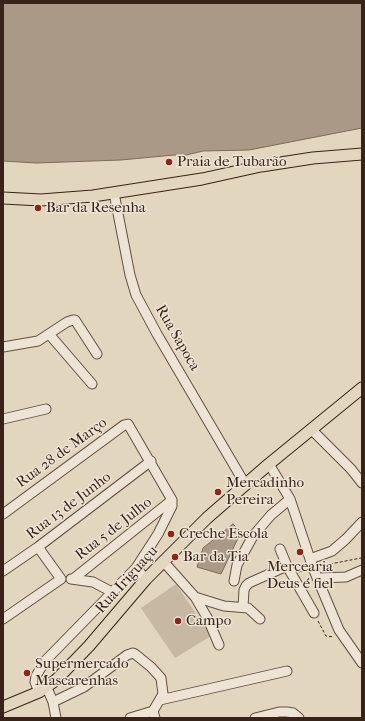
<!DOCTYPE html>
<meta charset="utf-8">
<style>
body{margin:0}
#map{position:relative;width:365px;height:721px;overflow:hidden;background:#e3d6be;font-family:"IM FELL French Canon",serif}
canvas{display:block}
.frame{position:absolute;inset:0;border:4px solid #382318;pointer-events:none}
</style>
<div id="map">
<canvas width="365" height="721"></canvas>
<div class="frame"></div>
</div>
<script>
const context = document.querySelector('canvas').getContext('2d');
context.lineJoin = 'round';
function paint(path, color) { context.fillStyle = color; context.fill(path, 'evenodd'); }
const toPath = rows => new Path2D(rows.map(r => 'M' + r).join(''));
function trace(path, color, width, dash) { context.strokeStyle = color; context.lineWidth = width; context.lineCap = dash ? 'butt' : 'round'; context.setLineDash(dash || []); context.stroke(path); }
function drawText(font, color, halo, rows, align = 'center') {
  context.font = font + ' "IM FELL French Canon",serif'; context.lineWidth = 3; context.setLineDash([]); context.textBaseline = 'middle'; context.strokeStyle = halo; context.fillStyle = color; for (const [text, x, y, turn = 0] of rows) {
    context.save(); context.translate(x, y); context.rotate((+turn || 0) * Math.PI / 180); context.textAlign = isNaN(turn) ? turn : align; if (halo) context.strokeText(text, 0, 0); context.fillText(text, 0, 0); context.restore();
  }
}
paint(toPath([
 [176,584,211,636,175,658,141,608]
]), '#c6b8a2');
const water = toPath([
 [3,3,362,3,362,128,249,150,203,151,182,156,174,155,121,160,36,163,3,161,3,3],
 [233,524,241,532,221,574,197,567,203,548,233,524]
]);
paint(water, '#a99986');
trace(water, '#7c6a5a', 1);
const minor = toPath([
 [114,193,130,275,136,295,157,334,245,484],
 [49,334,92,384],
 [3,347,38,341,67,322,73,320,75,320,97,354],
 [3,419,46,409],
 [311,429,351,469,362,483],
 [269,464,290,499,313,568,339,630,362,663],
 [3,514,124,425,128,424,172,500,172,506,158,534,136,568,146,579],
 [38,547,61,579],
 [280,549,287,566,314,613],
 [310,559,332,551,346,539,362,522],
 [163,561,195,597,208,619,219,645],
 [3,571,38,547,151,461],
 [317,578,346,577,362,570],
 [71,579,93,582,112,592],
 [73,579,172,500],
 [234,581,237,565,253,536,271,515,290,499],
 [195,597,224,606,248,608,260,619],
 [243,607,244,590,246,586,249,583,287,566],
 [3,619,61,579],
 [47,688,53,702,56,718],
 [39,692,35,682,36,676,45,661,136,568],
 [160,700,287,671],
 [53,702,84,687,127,655,133,653,135,654,151,667,161,678,163,694,153,711,155,718],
 [130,718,153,711],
 [255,718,279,712,287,712,293,713,299,718]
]);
const major = toPath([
 [3,198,41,200,93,196,202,179,261,166,313,158,362,154],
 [3,707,39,692,56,680,89,646,146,579,207,518,269,464,362,388]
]);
trace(minor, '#635042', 11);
trace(major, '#382318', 13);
trace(toPath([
 [320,566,361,558],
 [299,572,306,570],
 [318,621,326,636,334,637]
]), '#382318', 1, [3, 2]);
trace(minor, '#ede4d5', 9);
trace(major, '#e3d6be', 11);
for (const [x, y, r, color] of [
 [169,162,4,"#8f2418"],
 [38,208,4,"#8f2418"],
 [218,492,4,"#8f2418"],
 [171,534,4,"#8f2418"],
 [300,552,4,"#8f2418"],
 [175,557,4,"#8f2418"],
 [178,621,4,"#8f2418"],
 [27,673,4,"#8f2418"]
]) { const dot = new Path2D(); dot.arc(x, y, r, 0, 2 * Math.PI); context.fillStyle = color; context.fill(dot); trace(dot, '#ede4d5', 1.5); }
drawText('15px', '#382318', '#ede4d5', [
 ["Praia de Tubarão",177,162],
 ["Bar da Resenha",46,208],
 ["Mercadinho",226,483],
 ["Pereira",226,500],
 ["Creche Escola",179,534],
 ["Bar da Tia",183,557],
 ["Mercearia",300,567,"center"],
 ["Deus é fiel",300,584,"center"],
 ["Campo",186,621],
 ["Supermercado",35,664],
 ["Mascarenhas",35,681]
], 'left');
drawText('15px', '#382318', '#ede4d5', [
 ["Rua Sapoca",177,338,60],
 ["Rua 28 de Março",62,453,-36],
 ["Rua 13 de Junho",69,506,-37],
 ["Rua 5 de Julho",114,529,-38],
 ["Rua Iriguaçu",127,580,-48]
]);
</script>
